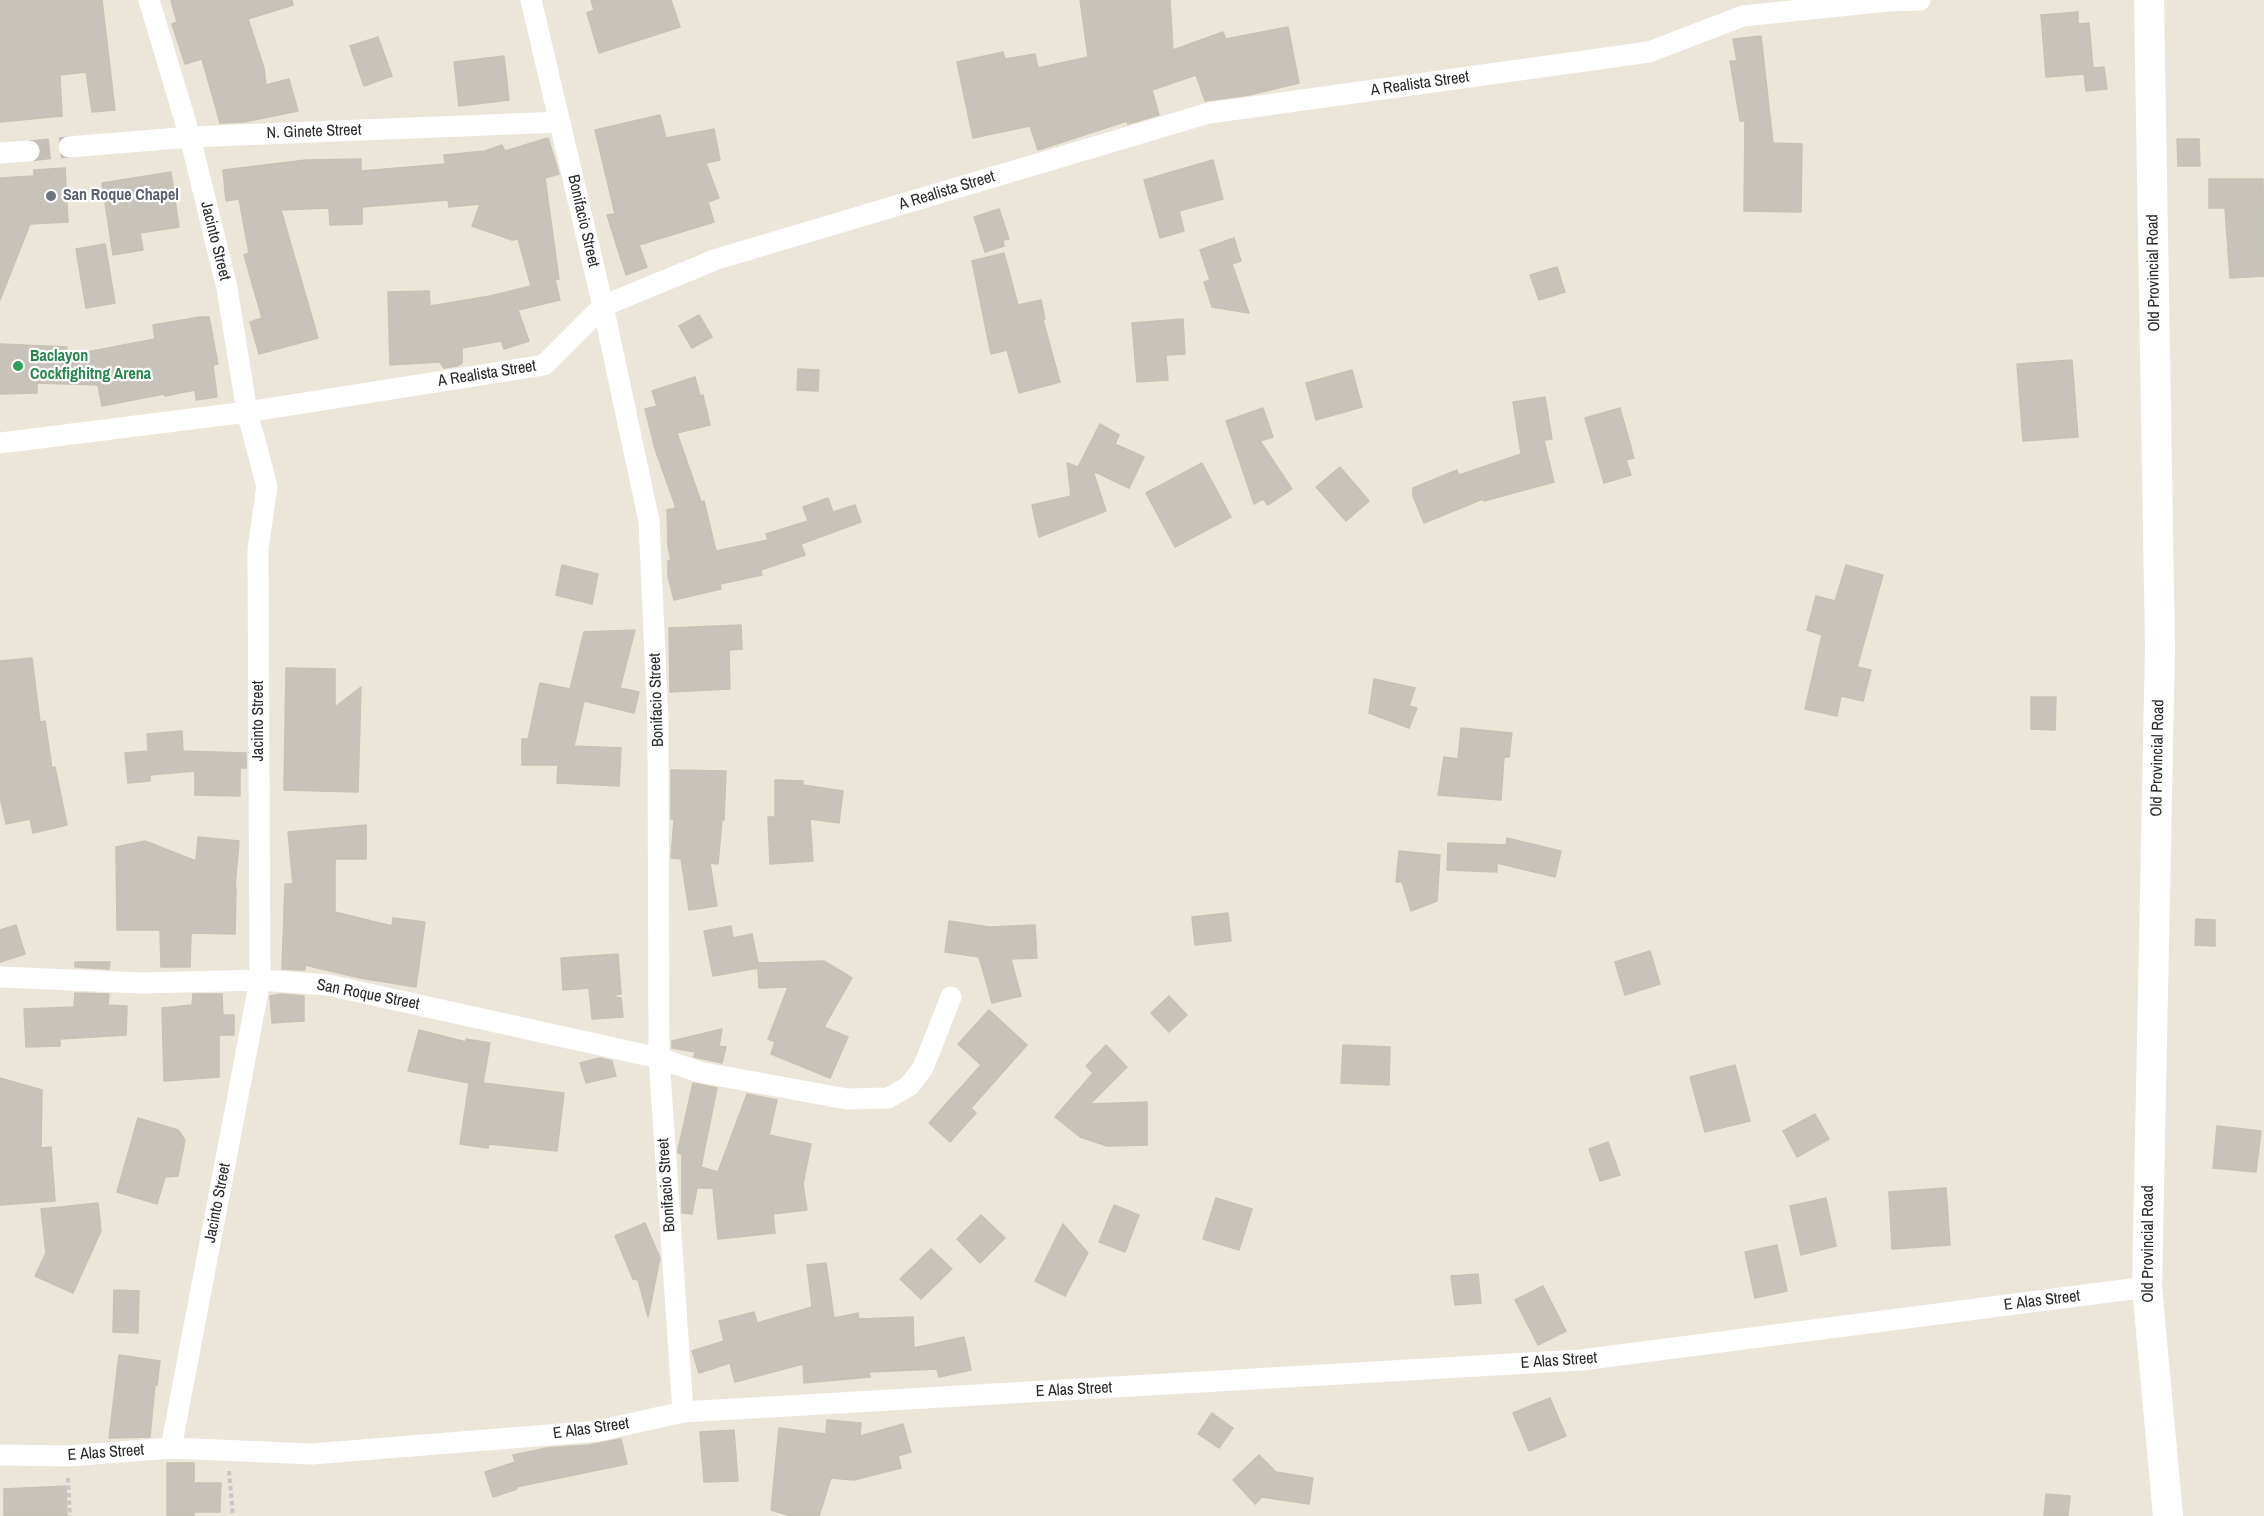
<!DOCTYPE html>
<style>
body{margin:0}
canvas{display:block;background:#ece5da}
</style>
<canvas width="2264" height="1516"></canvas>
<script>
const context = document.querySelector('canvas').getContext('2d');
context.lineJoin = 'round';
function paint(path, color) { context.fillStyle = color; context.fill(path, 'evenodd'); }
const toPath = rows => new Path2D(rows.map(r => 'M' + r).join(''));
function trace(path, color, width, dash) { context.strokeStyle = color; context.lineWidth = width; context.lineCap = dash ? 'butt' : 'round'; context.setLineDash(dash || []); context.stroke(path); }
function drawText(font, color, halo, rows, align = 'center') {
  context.font = font + ' "Archivo Narrow",sans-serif'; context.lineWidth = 4.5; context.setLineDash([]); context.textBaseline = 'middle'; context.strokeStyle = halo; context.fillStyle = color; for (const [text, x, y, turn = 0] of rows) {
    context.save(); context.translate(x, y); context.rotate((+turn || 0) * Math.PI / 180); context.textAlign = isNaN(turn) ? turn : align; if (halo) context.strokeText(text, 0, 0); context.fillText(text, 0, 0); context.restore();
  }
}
const building = toPath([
 [0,0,102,0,115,110,92,112,86,72,60,75,62,116,0,122,0,0],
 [171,0,292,0,293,5,248,19,264,68,266,85,289,79,298,111,244,122,220,123,202,59,185,64,172,24,177,22,171,0],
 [591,0,671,0,680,27,599,53,587,13,594,10,591,0],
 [1080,0,1170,0,1173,50,1223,32,1226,39,1288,27,1299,83,1249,95,1205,101,1196,75,1152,90,1159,115,1128,124,1127,121,1038,150,1030,126,973,138,957,62,1003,52,1005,59,1035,54,1038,68,1088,57,1080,0],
 [2078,12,2078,24,2089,23,2093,68,2104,67,2107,89,2086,91,2084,74,2046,77,2041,15,2078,12],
 [1761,36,1773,143,1802,144,1801,212,1744,211,1745,121,1740,121,1730,61,1737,61,1733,39,1761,36],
 [378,37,392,76,364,86,350,46,378,37],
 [504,56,509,100,459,106,454,62,504,56],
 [660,115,666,138,714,129,720,160,706,163,719,198,708,202,714,222,639,245,647,267,626,275,607,215,615,214,595,130,660,115],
 [548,138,559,174,545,178,559,279,555,280,560,300,518,310,529,341,504,349,501,341,462,348,462,363,457,366,444,368,440,362,390,365,388,292,429,291,430,306,490,296,531,286,518,239,512,240,472,226,480,204,449,207,448,200,362,207,362,224,330,225,329,208,281,210,318,338,259,354,250,322,262,318,244,255,249,253,239,199,226,201,223,170,306,160,361,159,361,171,445,164,444,155,485,151,502,145,505,151,548,138],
 [2177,139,2199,139,2200,166,2178,166,2177,139],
 [1213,160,1223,199,1179,211,1184,231,1160,238,1144,180,1213,160],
 [65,168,68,222,30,224,0,300,0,178,34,176,34,170,65,168],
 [171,172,179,227,140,233,143,250,113,255,102,183,171,172],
 [2209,179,2263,179,2264,276,2230,278,2225,208,2209,208,2209,179],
 [999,209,1009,239,1003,240,1004,246,985,252,974,217,999,209],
 [1234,238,1241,261,1232,264,1249,313,1212,307,1204,282,1210,280,1200,250,1234,238],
 [105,244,115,303,86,308,76,249,105,244],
 [1004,253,1018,305,1041,300,1045,319,1043,320,1060,382,1019,393,1007,350,991,354,972,261,1004,253],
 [1557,267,1565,292,1539,300,1530,275,1557,267],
 [699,315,712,337,692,348,679,326,699,315],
 [200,317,209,317,218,364,213,365,217,397,196,400,195,390,165,396,164,394,102,406,98,385,37,383,37,393,0,394,0,344,67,347,66,356,155,339,153,325,200,317],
 [1183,319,1185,354,1166,355,1168,380,1137,382,1132,323,1183,319],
 [2072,360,2078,437,2023,441,2017,364,2072,360],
 [798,369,819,370,818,391,797,390,798,369],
 [1352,370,1362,407,1316,420,1306,383,1352,370],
 [695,377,700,396,703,395,710,425,677,433,701,502,704,501,716,551,768,540,766,534,808,521,803,507,828,498,833,512,855,505,861,522,801,544,805,555,761,570,762,575,720,584,721,589,674,600,668,576,668,561,671,560,668,546,667,510,676,508,655,449,645,409,657,406,652,391,695,377],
 [1545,397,1552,439,1544,440,1554,482,1484,501,1483,499,1424,523,1413,496,1413,488,1457,470,1459,475,1521,454,1513,402,1545,397],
 [1263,408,1273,437,1260,441,1292,489,1268,505,1263,499,1254,504,1226,421,1263,408],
 [1620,408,1634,458,1626,460,1631,475,1604,483,1585,418,1620,408],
 [1100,424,1119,435,1115,444,1144,457,1129,488,1093,471,1106,511,1039,537,1032,505,1071,496,1067,463,1078,467,1100,424],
 [1202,463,1231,517,1175,547,1146,493,1202,463],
 [1340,467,1369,501,1346,521,1316,487,1340,467],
 [562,565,598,574,592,604,556,595,562,565],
 [1846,565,1883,575,1857,667,1871,670,1863,701,1841,696,1837,716,1805,709,1822,635,1807,630,1816,596,1835,601,1846,565],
 [741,625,742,649,729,650,730,689,670,692,669,628,741,625],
 [635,630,620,688,639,692,634,713,584,701,574,746,621,748,619,786,557,783,558,765,522,765,522,739,528,739,540,683,570,689,584,632,635,630],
 [32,658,40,722,45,721,52,768,55,767,67,825,33,833,30,819,6,824,0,797,0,661,32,658],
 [286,668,335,669,335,707,361,687,358,792,284,790,286,668],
 [1374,679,1415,688,1409,706,1417,708,1409,728,1369,713,1374,679],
 [2031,697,2056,697,2055,730,2031,729,2031,697],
 [1461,728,1512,733,1509,757,1504,757,1501,800,1438,795,1444,757,1458,759,1461,728],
 [182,731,183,751,246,753,246,768,240,768,240,796,195,795,195,771,150,775,150,781,128,783,125,753,148,751,147,734,182,731],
 [671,770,726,771,724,820,722,820,718,864,710,863,717,906,689,910,681,859,671,858,674,819,671,819,671,770],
 [775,780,803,781,803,785,843,791,839,823,810,819,813,861,770,864,768,817,775,817,775,780],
 [366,825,366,859,335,859,335,912,392,926,393,918,425,922,416,987,360,978,305,965,305,970,282,969,285,884,293,884,288,832,366,825],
 [198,837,239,841,235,888,236,888,235,934,191,933,190,967,161,967,160,930,117,930,116,847,145,841,196,861,198,837],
 [1507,838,1561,851,1555,877,1497,863,1497,872,1447,870,1448,843,1506,845,1507,838],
 [1399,851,1440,855,1437,901,1411,911,1402,882,1396,882,1399,851],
 [1228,913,1231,941,1195,945,1192,917,1228,913],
 [2196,919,2215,920,2215,946,2195,945,2196,919],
 [949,921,989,927,1035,925,1037,958,1011,959,1021,996,992,1003,979,957,945,952,949,921],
 [16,925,25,954,0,962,0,930,16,925],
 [731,926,733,938,752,934,758,963,824,961,852,978,824,1027,848,1037,830,1078,771,1054,775,1042,768,1039,788,987,759,988,758,968,713,976,704,931,731,926],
 [1650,951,1660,984,1625,995,1615,962,1650,951],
 [618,954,621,994,610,996,621,998,623,1017,592,1019,589,988,563,990,561,958,618,954],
 [75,962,110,962,109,969,75,967,75,962],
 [75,993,109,994,108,1005,127,1006,126,1035,60,1039,60,1046,26,1047,24,1009,74,1007,75,993],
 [193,994,222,994,223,1015,234,1015,234,1035,219,1035,219,1077,164,1081,162,1008,192,1005,193,994],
 [281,994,304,996,304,1021,272,1023,270,996,281,994],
 [1169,996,1187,1015,1169,1032,1151,1013,1169,996],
 [989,1010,1027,1045,971,1108,976,1113,950,1142,929,1123,981,1065,958,1044,989,1010],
 [722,1029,719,1046,726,1047,722,1063,694,1057,695,1052,672,1048,672,1041,722,1029],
 [419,1030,466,1042,466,1039,490,1043,483,1083,564,1093,557,1151,489,1144,488,1148,460,1144,469,1083,408,1071,419,1030],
 [1106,1045,1127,1067,1090,1104,1147,1102,1147,1145,1107,1146,1080,1137,1055,1117,1093,1073,1086,1066,1106,1045],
 [1343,1045,1390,1047,1389,1085,1341,1083,1343,1045],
 [600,1058,612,1061,616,1076,586,1083,580,1063,600,1058],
 [1735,1065,1750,1121,1705,1132,1690,1077,1735,1065],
 [0,1078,42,1090,41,1148,51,1147,55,1201,0,1205,0,1078],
 [693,1083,717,1088,701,1167,718,1172,747,1094,777,1100,769,1135,811,1144,803,1184,807,1210,773,1214,775,1233,718,1239,713,1188,697,1188,692,1214,682,1213,682,1154,678,1153,678,1150,693,1083],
 [1815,1114,1829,1139,1797,1157,1783,1131,1815,1114],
 [138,1118,178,1130,185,1140,178,1176,165,1177,157,1204,117,1192,138,1118],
 [2217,1126,2261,1131,2256,1172,2213,1168,2217,1126],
 [1608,1142,1620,1175,1600,1181,1589,1149,1608,1142],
 [1946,1188,1950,1245,1892,1249,1889,1192,1946,1188],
 [1216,1198,1252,1209,1239,1250,1203,1239,1216,1198],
 [1826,1198,1836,1246,1801,1255,1790,1206,1826,1198],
 [98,1203,101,1231,73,1293,35,1276,46,1253,41,1209,98,1203],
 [1114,1205,1139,1215,1125,1252,1099,1242,1114,1205],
 [981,1215,1005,1238,980,1263,957,1239,981,1215],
 [645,1223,660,1258,648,1317,638,1280,633,1279,615,1236,645,1223],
 [1063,1224,1088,1253,1065,1296,1035,1281,1063,1224],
 [1777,1245,1787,1291,1755,1298,1745,1252,1777,1245],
 [931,1249,952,1269,921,1299,900,1279,931,1249],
 [826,1263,834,1318,858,1313,859,1319,913,1317,914,1348,964,1337,971,1370,939,1377,937,1369,869,1372,870,1377,804,1383,803,1364,735,1382,730,1363,699,1373,692,1351,724,1341,719,1321,754,1312,757,1323,812,1307,807,1265,826,1263],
 [1478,1274,1481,1303,1455,1305,1451,1276,1478,1274],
 [1543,1286,1566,1331,1538,1345,1515,1300,1543,1286],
 [114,1290,139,1291,138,1333,113,1332,114,1290],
 [119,1355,160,1361,157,1385,155,1385,150,1437,109,1438,119,1355],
 [1550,1398,1566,1436,1529,1451,1513,1413,1550,1398],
 [1212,1413,1233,1428,1219,1448,1198,1434,1212,1413],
 [827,1420,861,1423,860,1436,903,1424,911,1452,898,1456,901,1468,854,1480,831,1478,819,1516,791,1516,771,1510,779,1428,826,1434,827,1420],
 [734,1430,738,1481,704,1482,700,1432,734,1430],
 [621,1439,627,1464,516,1487,517,1489,493,1497,485,1472,515,1462,513,1455,547,1448,589,1445,621,1439],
 [1259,1455,1276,1472,1313,1478,1309,1504,1262,1497,1255,1504,1233,1480,1259,1455],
 [167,1463,194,1463,194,1483,221,1483,220,1512,194,1512,194,1516,167,1516,167,1463],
 [66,1486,67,1516,4,1516,4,1489,66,1486],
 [2046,1494,2070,1496,2068,1516,2044,1516,2046,1494]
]);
paint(building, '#c7c2ba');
trace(building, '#c8c1b4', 1.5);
trace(toPath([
 [29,151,69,147]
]), '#c5bfb7', 21, [21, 10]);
trace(toPath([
 [229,1471,233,1516],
 [68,1478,70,1516]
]), '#c7c7c7', 4, [4.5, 3]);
trace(toPath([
 [149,0,190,137,227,288,247,412,267,486,258,549,260,980,171,1448],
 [531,0,603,306,649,521,658,723,659,1058,683,1412],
 [69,147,190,137,560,122],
 [0,153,29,151],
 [0,443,247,412,544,365,603,306,717,259,1209,113,1649,52,1743,16,1888,1,1920,0],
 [0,977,142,983,260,980,328,985,659,1058,699,1072,847,1099,888,1098,909,1086,923,1068,951,997],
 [0,1455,68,1456,171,1448,312,1454,598,1431,683,1412,1581,1360,2147,1287]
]), '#fff', 21);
trace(toPath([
 [2149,0,2160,647,2147,1287,2168,1516]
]), '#fff', 30);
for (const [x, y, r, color] of [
 [51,196,6,"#6b7280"],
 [18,366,6,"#2e9e5b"]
]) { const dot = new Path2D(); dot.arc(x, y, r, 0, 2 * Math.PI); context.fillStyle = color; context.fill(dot); trace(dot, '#fff', 2); }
drawText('16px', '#292929', '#fff', [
 ["A Realista Street",1420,84,-8],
 ["N. Ginete Street",314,132,-2],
 ["A Realista Street",947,191,-17],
 ["Bonifacio Street",583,221,77],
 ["Jacinto Street",215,241,76],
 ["Old Provincial Road",2154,273,-91],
 ["A Realista Street",487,374,-9],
 ["Bonifacio Street",657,700,-92],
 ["Jacinto Street",259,721,-90],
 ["Old Provincial Road",2158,758,-89],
 ["San Roque Street",368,995,11],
 ["Bonifacio Street",667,1185,-94],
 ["Jacinto Street",218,1203,-79],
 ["Old Provincial Road",2149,1244,-90],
 ["E Alas Street",2042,1301,-7],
 ["E Alas Street",1559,1361,-4],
 ["E Alas Street",1074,1390,-3],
 ["E Alas Street",591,1429,-8],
 ["E Alas Street",106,1453,-4]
]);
drawText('bold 16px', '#5b616d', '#fff', [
 ["San Roque Chapel",63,196]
], 'left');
drawText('bold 16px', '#27864d', '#fff', [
 ["Baclayon",30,357],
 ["Cockfighitng Arena",30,375]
], 'left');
</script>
